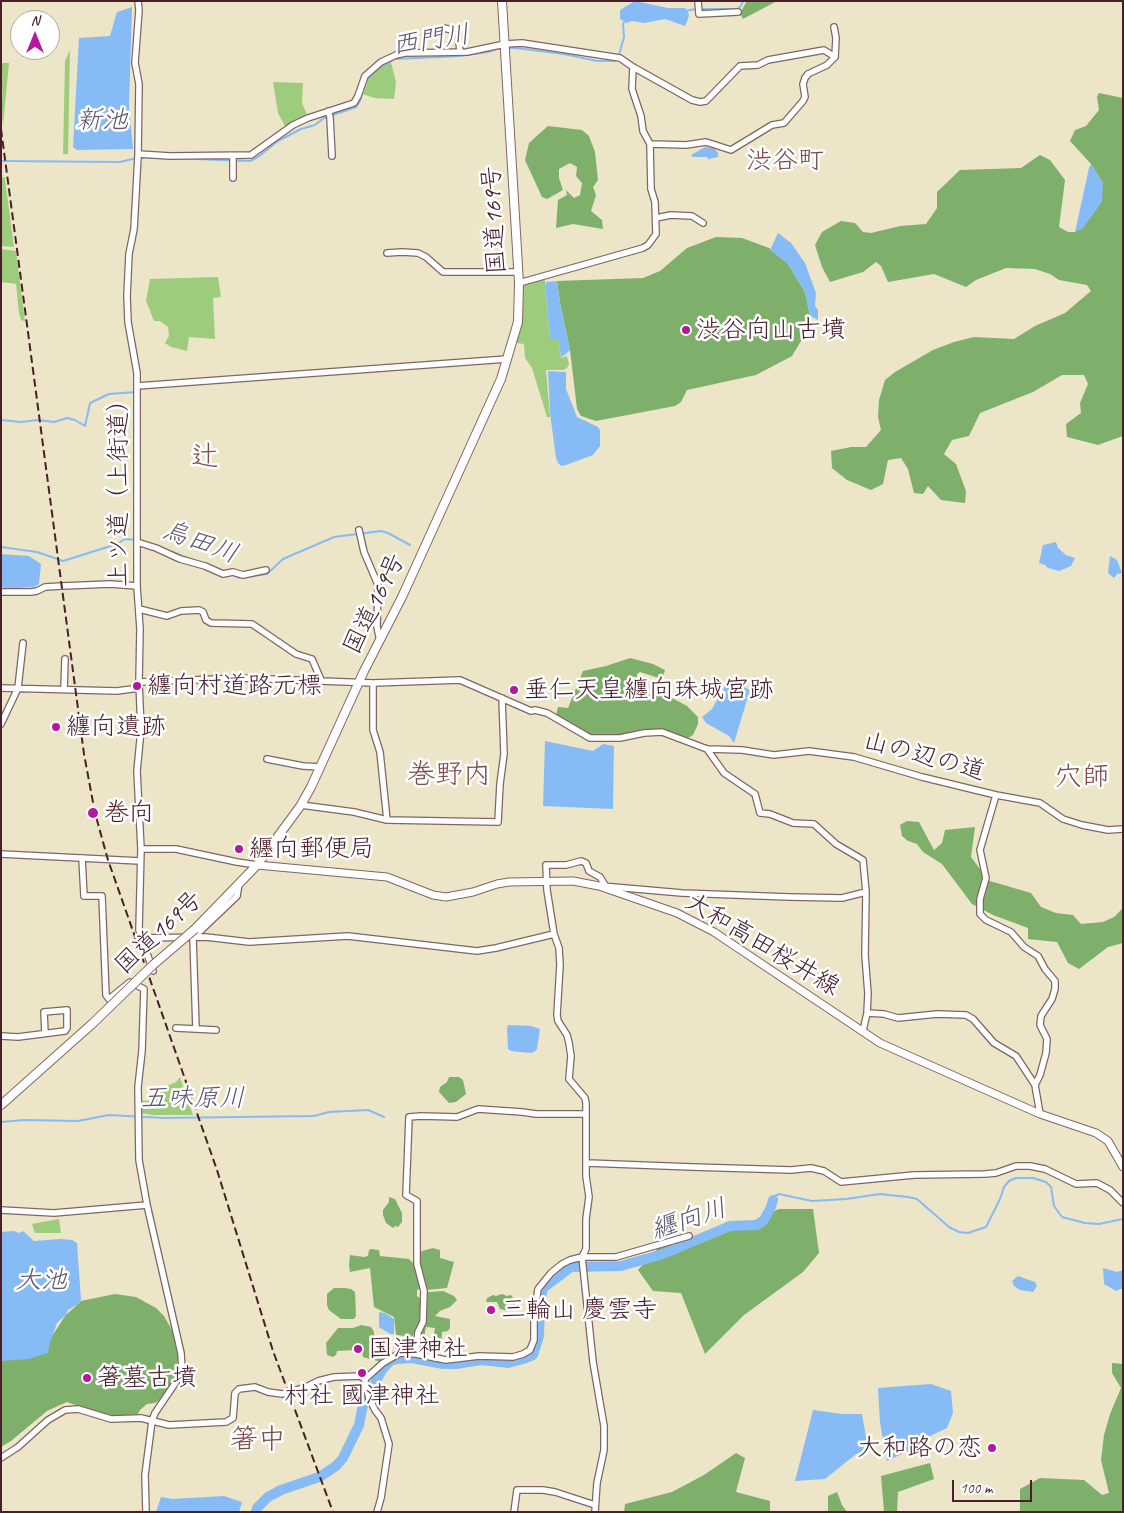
<!DOCTYPE html>
<meta charset="utf-8">
<style>
body{margin:0}
#map{position:relative;width:1124px;height:1513px;overflow:hidden;background:#ece5c7;font-family:Caveat,sans-serif}
canvas{display:block}
.frame{position:absolute;inset:0;border:2px solid #4a1f2b;pointer-events:none}
.north{position:absolute;left:10px;top:10px;width:50px;height:50px;box-sizing:border-box;background:#fff;border:1px solid #b7a5aa;border-radius:50%;rotate:0deg;font-size:14px;font-weight:700;line-height:20px;text-align:center;color:#4a1f2b}
.north::after{content:'';display:block;margin:auto;width:18px;height:22px;background:#b5179e;clip-path:polygon(50% 0,100% 100%,50% 72%,0 100%)}
.scale{position:absolute;left:952px;top:1480px;width:80px;height:22px;box-sizing:border-box;border:2px solid #4a1f2b;border-top:0;padding-left:6px;font-size:15px;line-height:18px;white-space:nowrap;color:#4a1f2b;-webkit-text-stroke:4px #fff;paint-order:stroke}
</style>
<div id="map">
<canvas width="1124" height="1513"></canvas>
<div class="frame"></div>
<div class="north">N</div>
<div class="scale">100 m</div>
</div>
<script>
const context = document.querySelector('canvas').getContext('2d');
context.lineJoin = 'round';
function paint(path, color) { context.fillStyle = color; context.fill(path, 'evenodd'); }
const toPath = rows => new Path2D(rows.map(r => 'M' + r).join(''));
function trace(path, color, width, dash) { context.strokeStyle = color; context.lineWidth = width; context.lineCap = dash ? 'butt' : 'round'; context.setLineDash(dash || []); context.stroke(path); }
function drawText(font, color, halo, rows, align = 'center') {
  context.font = font + ' Caveat,"Klee One",sans-serif'; context.lineWidth = 5; context.setLineDash([]); context.textBaseline = 'middle'; context.strokeStyle = halo; context.fillStyle = color; for (const [text, x, y, turn = 0] of rows) {
    context.save(); context.translate(x, y); context.rotate((+turn || 0) * Math.PI / 180); context.textAlign = isNaN(turn) ? turn : align; if (halo) context.strokeText(text, 0, 0); context.fillText(text, 0, 0); context.restore();
  }
}
paint(toPath([
 [70,50,68,154,63,154,65,61],
 [391,62,396,82,394,99,374,98,363,94,370,75,380,67],
 [1,63,9,63,3,125,1,110],
 [273,82,303,83,302,103,308,117,286,128,278,113],
 [5,177,5,179,14,247,1,246,1,183,2,178],
 [1,249,16,251,25,321,21,320,19,313,16,284,1,282],
 [218,277,221,297,213,298,215,339,189,337,187,351,171,347,165,343,169,336,168,327,160,321,154,321,146,301,150,279],
 [542,280,545,280,545,288,550,337,559,340,561,358,567,356,569,364,567,368,563,370,546,370,550,417,547,417,532,368,525,358,524,344,516,343,519,325,521,284],
 [180,1077,193,1115,153,1115,141,1113,141,1101,154,1100,158,1090,176,1082],
 [59,1219,61,1233,35,1233,32,1224]
]), '#9dcd7c');
paint(toPath([
 [747,1,777,1,743,19,740,13],
 [1099,93,1123,98,1123,436,1098,445,1067,437,1066,424,1081,413,1080,403,1088,384,1084,375,1062,375,1033,392,980,413,969,436,952,440,944,454,956,464,966,491,965,503,941,500,928,486,923,494,914,493,908,469,901,458,888,460,883,484,871,490,847,480,832,468,831,451,851,447,866,447,881,430,878,417,879,400,885,380,895,372,933,350,954,342,974,337,1014,339,1035,326,1065,313,1091,291,1087,285,1059,280,1050,274,1035,269,1006,268,976,280,966,287,934,274,888,282,881,266,876,262,863,272,830,282,822,267,815,245,822,232,841,221,855,223,863,232,871,233,900,226,926,224,937,208,937,192,960,170,1021,168,1040,155,1050,160,1065,180,1059,227,1068,232,1075,232,1103,183,1091,164,1070,141,1075,130,1086,126,1099,110,1097,97],
 [548,126,582,130,589,136,595,152,598,180,593,187,596,195,591,211,602,220,603,229,573,224,556,228,558,200,567,195,566,190,574,198,580,195,582,183,576,176,577,167,570,163,559,169,559,178,563,190,547,199,542,197,525,160,529,143],
 [716,237,742,238,769,248,788,264,805,292,810,316,804,336,792,356,756,375,687,390,681,402,675,406,596,421,581,416,577,409,570,350,560,303,557,281,643,278,660,271,687,248],
 [630,658,653,664,665,670,662,679,640,672,637,674,637,690,649,694,663,693,687,706,698,717,698,724,693,735,688,738,658,729,643,730,626,735,594,736,583,732,556,715,558,707,568,708,583,671,606,666],
 [907,821,919,822,934,850,942,843,945,830,975,827,971,857,980,869,983,879,1031,893,1041,907,1056,913,1073,915,1081,924,1103,922,1114,917,1123,908,1123,943,1108,947,1079,969,1068,963,1057,942,1028,939,1028,928,993,915,972,904,942,864,923,852,917,844,908,841,902,836,900,825],
 [449,1077,459,1077,463,1080,466,1094,456,1102,449,1103,439,1092,440,1087,447,1082],
 [389,1197,395,1199,402,1213,402,1222,398,1227,395,1226,393,1228,386,1223,383,1215,383,1210,389,1202],
 [779,1209,813,1209,819,1253,803,1272,744,1315,705,1354,681,1293,653,1291,638,1270,658,1248,690,1240,709,1232,755,1220],
 [433,1248,440,1250,440,1258,454,1262,447,1288,426,1290,418,1259,422,1251],
 [371,1249,379,1250,380,1256,409,1259,415,1265,422,1288,417,1290,417,1296,422,1300,426,1292,430,1292,443,1291,454,1296,457,1300,450,1307,440,1311,435,1316,450,1319,450,1328,448,1331,442,1332,441,1349,418,1347,419,1342,432,1345,435,1328,426,1327,424,1338,420,1338,420,1324,412,1337,396,1335,394,1317,374,1307,370,1268,350,1272,349,1265,350,1255,364,1257,368,1256,369,1250],
 [334,1288,345,1288,351,1289,355,1292,356,1316,354,1319,341,1319,329,1310,327,1305,327,1294],
 [115,1294,136,1297,156,1308,164,1316,173,1332,178,1358,177,1370,170,1386,161,1399,155,1403,147,1404,140,1410,138,1414,115,1416,99,1414,67,1402,47,1411,11,1441,1,1447,1,1358,40,1355,65,1316,81,1301],
 [502,1294,507,1296,511,1295,516,1302,515,1305,509,1311,500,1309,497,1302,486,1302,487,1298,493,1295,496,1296],
 [361,1325,371,1327,374,1332,374,1339,377,1349,377,1355,383,1360,381,1362,363,1357,362,1347,355,1347,355,1350,337,1351,336,1355,333,1357,327,1355,326,1343,338,1328,353,1328],
 [1112,1363,1123,1364,1123,1512,1018,1512,1020,1510,1020,1489,1040,1478,1084,1480,1102,1495,1109,1493,1101,1460,1104,1435,1110,1414,1121,1388,1112,1373],
 [736,1453,745,1458,736,1492,770,1501,770,1512,624,1512,625,1504,672,1492,704,1475],
 [930,1463,934,1479,898,1492,897,1512,884,1512,881,1476],
 [837,1492,842,1505,847,1512,828,1512,828,1496]
]), '#7eb06c');
paint(toPath([
 [635,1,668,8,685,8,688,12,689,16,685,26,665,19,644,23,632,21,627,23,620,19,620,10],
 [132,7,129,107,133,149,77,150,73,147,79,38,110,36,117,12],
 [705,147,714,148,718,153,718,157,708,159,707,157,693,157,691,155],
 [1091,164,1103,183,1102,202,1083,228,1075,232,1089,168],
 [778,233,791,243,805,263,816,293,815,306,818,310,818,320,810,316,805,292,788,264,770,250],
 [557,281,560,303,570,350,566,354,561,357,559,340,552,340,550,337,545,286,546,282],
 [548,371,566,372,566,389,577,417,598,427,600,430,600,446,593,455,566,465,561,466,558,463,556,458,550,413],
 [1056,542,1058,548,1066,555,1075,558,1071,566,1059,571,1048,568,1045,565,1039,563,1043,545],
 [1,554,29,556,41,564,39,584,34,587,5,589,1,586],
 [1110,556,1117,560,1122,573,1117,574,1114,578,1108,573],
 [729,679,750,690,734,743,729,736,706,723,702,717,712,709],
 [545,741,593,751,603,744,614,746,613,809,543,806],
 [508,1025,531,1026,540,1029,537,1049,534,1052,530,1053,511,1051,508,1049,507,1029],
 [14,1231,19,1233,23,1231,34,1241,61,1239,72,1240,77,1243,81,1300,78,1304,68,1310,66,1315,57,1323,49,1346,48,1353,29,1359,1,1361,1,1232],
 [1103,1268,1117,1272,1123,1270,1123,1288,1116,1291,1104,1284],
 [1018,1276,1035,1282,1037,1286,1033,1292,1020,1290,1014,1286,1012,1281],
 [379,1312,385,1313,394,1319,394,1334,390,1334,379,1327],
 [931,1384,951,1391,953,1413,947,1428,928,1437,919,1446,887,1461,880,1423,878,1388],
 [813,1410,842,1414,862,1414,868,1448,855,1455,825,1479,795,1481],
 [224,1496,242,1502,239,1512,156,1512,161,1497,172,1499]
]), '#87bbf5');
trace(toPath([
 [685,11,696,9,737,9,741,6,743,1],
 [508,48,516,48,564,54,597,61,615,61,616,59],
 [619,55,624,37,623,24,625,21],
 [379,68,395,59,460,56,488,52,497,49,503,48],
 [366,82,371,74],
 [1,161,120,162,141,157,250,161,258,157,278,141,301,129,315,125,324,118,356,107,360,101,363,89],
 [1,420,21,422,38,420,54,422,67,418,75,420,85,426,90,403,109,394,136,392],
 [1,547,37,552,63,561,117,544,125,539,137,540],
 [170,551,196,561],
 [233,575,239,578,267,574,283,559,334,537,381,531,388,533,410,545],
 [1,1122,24,1120,78,1121,109,1115,164,1118,314,1116,329,1112,368,1110,384,1117],
 [773,1200,775,1196,779,1194,812,1201,846,1199,880,1194,908,1197,917,1199,949,1227,959,1232,968,1233,986,1227,1000,1199,1004,1187,1009,1181,1016,1178,1033,1178,1046,1182,1051,1187,1054,1206,1062,1217,1085,1223,1099,1224,1123,1219]
]), '#87bbf5', 2);
trace(toPath([
 [321,1476,336,1466,343,1458,359,1425,363,1405,372,1388,382,1370,390,1361,396,1359,412,1358,443,1364,456,1364,481,1360,508,1363,523,1359,533,1355,539,1336,540,1303,543,1288,571,1267,621,1266,663,1254,730,1226,757,1225,764,1220,771,1207,773,1200],
 [256,1512,257,1508,268,1497,281,1490,319,1477]
]), '#87bbf5', 10);
const minor = toPath([
 [138,1,139,10,135,63,139,84,138,156,134,229,129,254,127,296,128,322,137,373,137,586,140,629,139,682,141,730,137,771,141,849,139,930,153,971],
 [698,1,699,14,738,12],
 [443,28,458,31,460,52],
 [328,111,330,117,332,156],
 [650,144,686,145,706,142,731,150,772,125,784,123,803,101,805,97,803,84,805,78,808,74,827,65,835,57,836,38,834,27],
 [138,154,170,156,251,155,293,125,308,118,354,103,358,96,365,76,381,62,396,55,405,53,467,52,505,44,522,43,620,58,633,67,692,100,700,102,706,101,740,66,758,65,768,60,824,50,835,57],
 [233,178,233,156],
 [656,218,671,215,692,216,703,223],
 [387,253,402,252,418,253,426,257,443,272,519,272],
 [519,283,643,248,648,245,656,234,655,202,651,189,650,144,643,131,641,116,632,89,633,67],
 [137,386,507,359],
 [359,530,364,552,378,585,377,627,380,641],
 [137,542,156,548,180,559,205,566,223,574,233,572,243,575,266,570],
 [1,592,31,592,37,591,45,587,62,586,110,584,137,586],
 [139,609,167,616,181,611,199,610,203,612,206,620,211,623,252,624,296,654,312,659,321,680],
 [139,682,243,678,373,683,460,680,531,711,535,710,547,713,590,738,620,738,644,733,662,732,707,749,742,750,774,755,809,751,854,757,922,777,996,795,1040,803,1063,819,1082,825,1108,830,1123,829],
 [373,683,373,730,380,752,387,820],
 [1,688,117,691,139,688],
 [64,689,65,659],
 [1,724,18,688,23,643],
 [707,749,724,773,755,794,760,813,770,814,793,823,814,824,836,844,863,860,866,892,865,955,868,994,867,1013,863,1031],
 [267,759,303,766,321,767],
 [996,795,980,850,986,878,980,899,980,914,986,920,1011,932,1024,947,1038,956,1045,969,1055,981,1055,989,1052,999,1041,1016,1040,1025,1047,1039,1046,1053,1040,1075,1035,1085,1040,1114],
 [301,805,354,812,387,820,498,822,500,784,504,754,502,698],
 [141,849,176,849,237,862,257,865],
 [1,854,140,861],
 [82,858,84,896,102,896,106,995,109,999,130,982,144,989,142,1051,138,1087,139,1160,147,1205,181,1353,182,1369,176,1382,155,1413,152,1421,145,1475,146,1512],
 [602,886,682,893,789,897,842,898,866,892],
 [141,938,206,937,249,942,348,936,477,951,496,948,554,934],
 [867,1013,884,1014,898,1018,937,1014,966,1015,973,1019,994,1043,1016,1056,1035,1085],
 [176,1028,216,1030],
 [196,1029,193,938,237,896,239,884],
 [1,1036,18,1037,65,1031,67,1028,67,1010,44,1012,45,1033],
 [587,1163,692,1167,791,1170,811,1168,824,1171,841,1182,914,1175,985,1174,996,1173,1016,1166,1030,1166,1045,1169,1076,1184,1097,1183,1110,1190,1123,1203],
 [1,1210,54,1213,147,1205],
 [416,1354,418,1332,423,1322,424,1291,417,1264,417,1201,406,1195,409,1117,421,1116,457,1117,478,1109,522,1112,536,1114,586,1114],
 [365,1379,383,1363,400,1353,416,1354,446,1360,479,1356,513,1357,523,1354,530,1350,534,1340,534,1315,538,1289,551,1273,562,1264,570,1260,582,1257,616,1257,689,1236],
 [365,1379,365,1383,369,1398,375,1410,381,1418,389,1444,381,1498,377,1512],
 [1,1458,18,1447,48,1420,65,1410,78,1409,111,1419,141,1418,169,1425,226,1422,233,1418,235,1393,239,1389,255,1387,268,1392,282,1394,288,1393,308,1386,318,1381,334,1377,360,1376,365,1379],
 [514,1512,517,1490,543,1490,555,1492,595,1505],
 [595,1512,597,1483,604,1450,604,1426,593,1362,582,1257,586,1249,586,1219,589,1197,586,1176,586,1103,585,1098,569,1079,571,1056,569,1043,567,1035,558,1021,557,1015,560,965,559,948,554,934,547,890,546,865,566,865,581,861,586,863,589,871,600,877,605,885]
]);
const major = toPath([
 [257,865,387,877,433,895,446,897,473,892,497,884,509,882,573,881,599,886,677,913,714,932,880,1043,1040,1114,1096,1133,1108,1141,1123,1167]
]);
const highway = toPath([
 [195,929,257,865,301,805,311,787,364,671,402,597,501,379,518,322,519,283,502,1],
 [1,1105,92,1024]
]);
trace(minor, '#836462', 8);
trace(major, '#836462', 9);
trace(highway, '#836462', 10);
trace(minor, '#fff', 5.5);
trace(major, '#fff', 7);
trace(highway, '#fff', 8);
trace(toPath([
 [1,129,84,754,95,813,108,860,217,1170,273,1351,333,1512]
]), '#4a1f2b', 2, [8, 4]);
const highwayBridge = toPath([
 [92,1024,153,965,195,929]
]);
trace(highwayBridge, '#836462', 10, []);
trace(highwayBridge, '#fff', 8);
for (const [x, y, r, color] of [
 [686,330,5,"#b5179e"],
 [137,686,5,"#b5179e"],
 [514,690,5,"#b5179e"],
 [56,727,5,"#b5179e"],
 [93,813,6,"#b5179e"],
 [239,849,5,"#b5179e"],
 [491,1310,5,"#b5179e"],
 [358,1349,5,"#b5179e"],
 [362,1373,5,"#b5179e"],
 [87,1378,5,"#b5179e"],
 [992,1448,5,"#b5179e"]
]) { const dot = new Path2D(); dot.arc(x, y, r, 0, 2 * Math.PI); context.fillStyle = color; context.fill(dot); trace(dot, '#fff', 2); }
drawText('25px', '#4a1f2b', '#fff', [
 ["国道169号",495,220,-93],
 ["上ツ道（上街道）",119,487,-90],
 ["国道169号",375,604,-64],
 ["山の辺の道",924,757,15],
 ["国道169号",159,933,-43],
 ["大和高田桜井線",762,945,31]
]);
drawText('25px', '#4a1f2b', '#fff', [
 ["渋谷向山古墳",696,330],
 ["纏向村道路元標",147,686],
 ["垂仁天皇纏向珠城宮跡",524,690],
 ["纏向遺跡",66,727],
 ["巻向",104,813],
 ["纒向郵便局",249,849],
 ["三輪山 慶雲寺",501,1310],
 ["国津神社",368,1349],
 ["箸墓古墳",97,1378],
 ["村社 國津神社",362,1396,"center"],
 ["大和路の恋",982,1448,"right"]
], 'left');
drawText('italic 26px', '#5f5672', '#fff', [
 ["西門川",431,41,-9],
 ["新池",102,121],
 ["烏田川",200,543,20],
 ["五味原川",193,1099],
 ["纒向川",689,1220,-18],
 ["大池",41,1281]
]);
drawText('26px', '#7e4c4a', '#fff', [
 ["渋谷町",785,161]
]);
drawText('28px', '#7e4c4a', '#fff', [
 ["辻",205,458],
 ["巻野内",449,776],
 ["穴師",1082,778],
 ["箸中",258,1441]
]);
</script>
